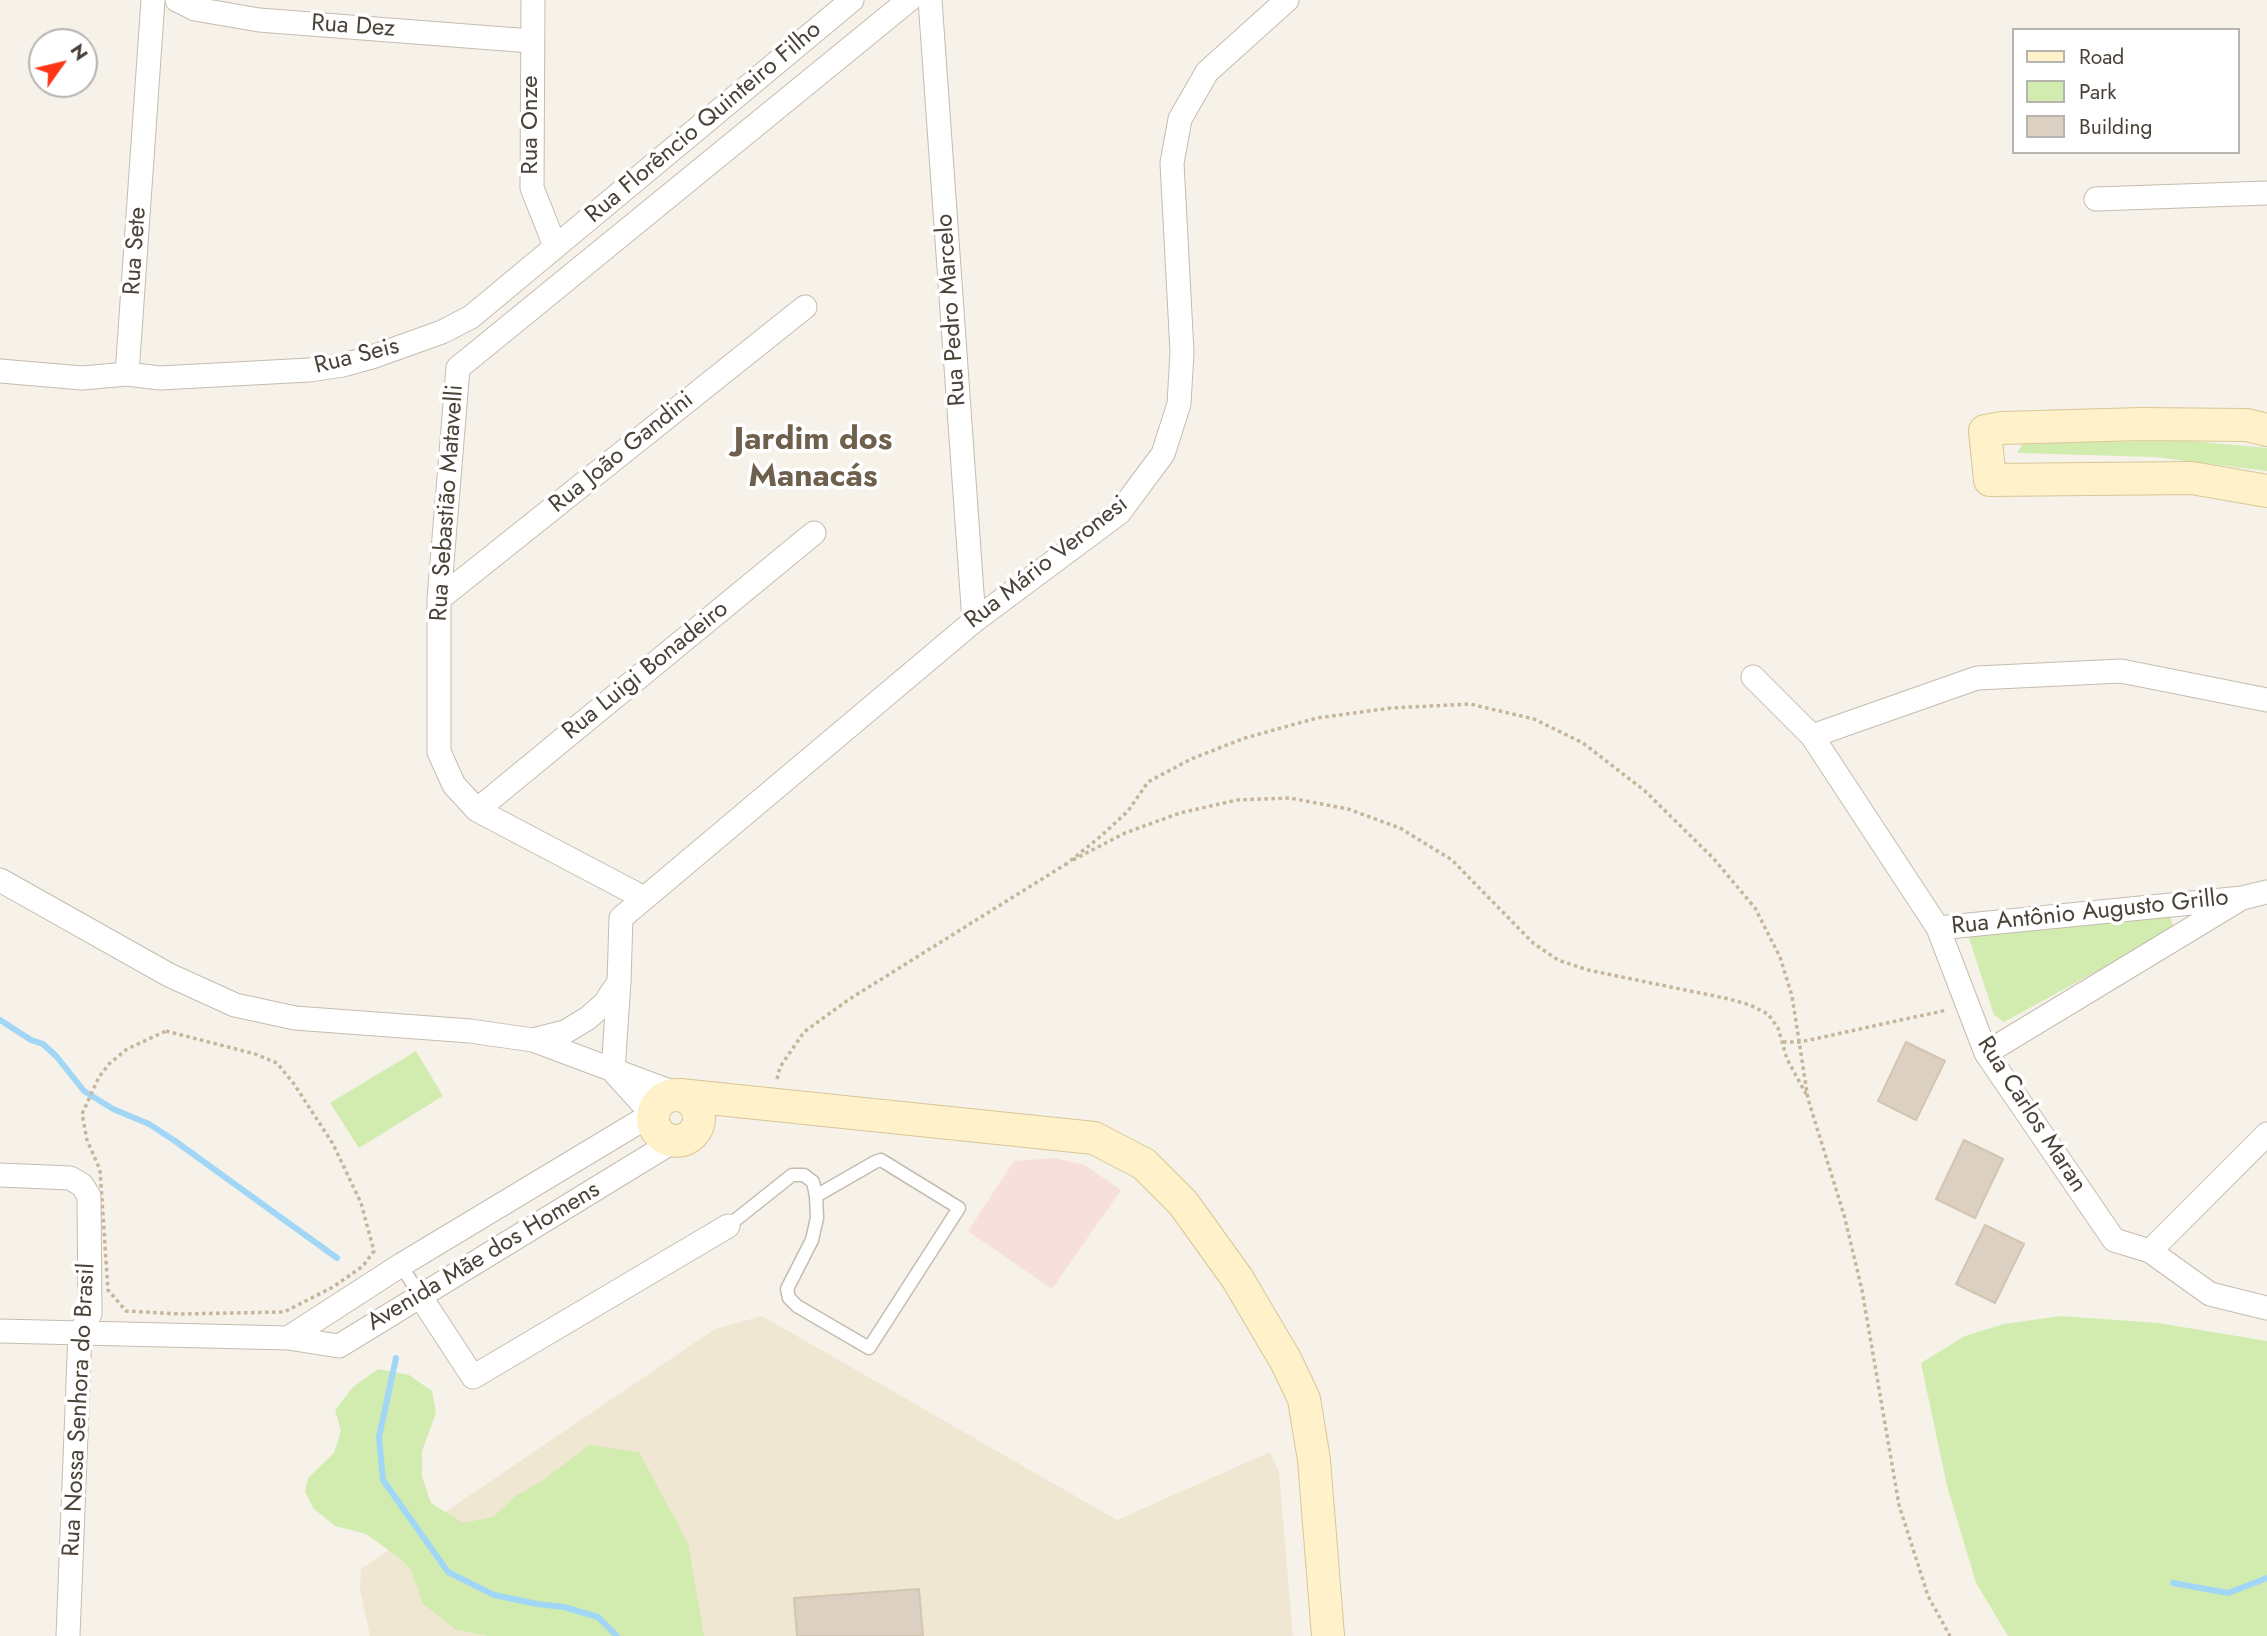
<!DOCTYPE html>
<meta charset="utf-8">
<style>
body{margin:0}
#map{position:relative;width:2267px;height:1636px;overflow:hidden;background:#f6f2e9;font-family:Jost,sans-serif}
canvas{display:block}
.legend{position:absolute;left:2012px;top:28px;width:228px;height:126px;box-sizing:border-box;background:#fff;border:2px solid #b7b3af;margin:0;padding:9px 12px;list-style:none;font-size:21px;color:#4a4237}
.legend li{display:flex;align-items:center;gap:14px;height:35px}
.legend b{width:35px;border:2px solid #b7b3af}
.north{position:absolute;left:28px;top:28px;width:70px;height:70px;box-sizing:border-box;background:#fff;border:2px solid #b7b3af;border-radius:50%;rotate:56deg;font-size:19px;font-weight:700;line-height:28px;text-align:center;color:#4a4237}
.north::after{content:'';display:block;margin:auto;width:24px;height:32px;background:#ff3517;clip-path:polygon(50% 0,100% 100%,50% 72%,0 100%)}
</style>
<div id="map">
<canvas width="2267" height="1636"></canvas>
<ul class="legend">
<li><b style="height:9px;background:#fff1ca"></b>Road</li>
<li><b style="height:19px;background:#d2ecb0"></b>Park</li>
<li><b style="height:19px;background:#dbd0c1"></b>Building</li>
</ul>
<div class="north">N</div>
</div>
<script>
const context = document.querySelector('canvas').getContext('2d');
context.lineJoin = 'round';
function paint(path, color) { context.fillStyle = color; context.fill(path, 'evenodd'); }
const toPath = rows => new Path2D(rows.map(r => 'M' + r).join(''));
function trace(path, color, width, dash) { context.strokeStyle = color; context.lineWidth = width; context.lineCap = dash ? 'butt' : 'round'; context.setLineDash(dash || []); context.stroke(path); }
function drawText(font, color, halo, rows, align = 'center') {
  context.font = font + ' Jost,sans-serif'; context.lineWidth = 7; context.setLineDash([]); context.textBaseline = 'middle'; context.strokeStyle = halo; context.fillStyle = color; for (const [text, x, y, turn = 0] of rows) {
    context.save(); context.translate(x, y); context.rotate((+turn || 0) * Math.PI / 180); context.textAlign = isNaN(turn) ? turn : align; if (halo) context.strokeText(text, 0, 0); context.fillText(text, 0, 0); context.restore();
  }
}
paint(toPath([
 [762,1316,1117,1520,1270,1452,1279,1472,1293,1636,370,1636,360,1590,361,1569,715,1329]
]), '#f0e7d3');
paint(toPath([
 [1054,1158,1085,1165,1121,1190,1052,1289,968,1231,1014,1161]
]), '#f7dfdd');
paint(toPath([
 [2192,441,2267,448,2267,471,2155,457,2017,453,2024,442],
 [2170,916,2174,929,2004,1022,1994,1015,1969,938,1976,934],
 [416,1051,443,1096,359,1148,330,1103],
 [2061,1316,2158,1323,2267,1341,2267,1636,2008,1636,1976,1583,1947,1486,1921,1363,1965,1336,2004,1324],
 [378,1369,409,1375,432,1391,436,1413,422,1451,422,1476,431,1503,463,1523,493,1517,517,1495,542,1481,590,1445,639,1452,688,1543,704,1636,488,1636,455,1629,423,1604,411,1570,401,1559,366,1534,335,1526,314,1509,305,1492,308,1478,334,1453,341,1431,335,1410,353,1387]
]), '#d2ecb0');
trace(toPath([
 [0,1020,31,1040,43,1044,57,1057,84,1091,113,1109,149,1124,175,1141,337,1258],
 [396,1358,379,1437,383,1480,448,1572,494,1595,537,1604,564,1607,598,1617,617,1636],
 [2173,1583,2228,1593,2267,1578]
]), '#a2d6f6', 6);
const building = toPath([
 [1906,1042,1945,1061,1916,1120,1878,1101,1906,1042],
 [1964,1140,2003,1159,1975,1218,1936,1199,1964,1140],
 [1985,1225,2024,1244,1995,1303,1956,1284,1985,1225],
 [919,1589,923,1636,797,1636,794,1598,919,1589]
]);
paint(building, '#dbd0c1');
trace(building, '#d4c5b0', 2);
const lane = toPath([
 [881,1160,959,1208,869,1348,797,1306,789,1298,787,1289,812,1240,817,1218,816,1196,875,1162,881,1160],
 [728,1226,792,1175,804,1175,813,1182,816,1196],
 [401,1265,420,1296]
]);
const street = toPath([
 [177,0,195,9,259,20,531,41],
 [533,0,532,188,555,246],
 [930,0,974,621],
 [2096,199,2267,193],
 [0,371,82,378,127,374,160,378,309,370,343,365,372,357,442,332,471,317,852,0],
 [127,374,153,0],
 [439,599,805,307],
 [1753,677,1812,736,1938,928,1986,1053,2114,1240,2150,1251,2210,1294,2267,1308],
 [1812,736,1977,678,2121,671,2267,700],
 [477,810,814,533],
 [0,880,169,975,235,1005,295,1018,470,1031,533,1040,680,1095],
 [644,898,477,810,454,785,439,752,439,599,458,368,909,0],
 [1938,928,2242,898,2267,892],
 [619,982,621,918,974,621,1119,513,1163,454,1179,404,1182,352,1172,163,1180,119,1207,72,1287,0],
 [533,1040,565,1032,588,1018,605,1003,619,982,613,1071,652,1114,401,1265,288,1338,339,1346,674,1141],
 [1986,1053,2237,901],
 [0,1175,70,1178,82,1185,89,1196,90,1314,80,1333,68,1636],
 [2150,1251,2267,1134],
 [420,1296,473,1377,728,1226],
 [0,1331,288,1338]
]);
const secondary = toPath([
 [2267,430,2247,425,2141,424,2002,428,1985,431,1990,480,2192,478,2267,491],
 '653 1118a23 23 0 1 1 46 0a23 23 0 1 1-46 0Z',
 [680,1095,1094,1138,1144,1164,1183,1203,1237,1278,1286,1361,1304,1399,1314,1460,1328,1636]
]);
trace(lane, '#c5bcae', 15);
trace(street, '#c5bcae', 25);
trace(secondary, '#d9c696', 34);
trace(toPath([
 [1073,860,1125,833,1180,813,1237,800,1290,798,1348,809,1400,828,1452,860,1533,943,1558,960,1588,970,1729,999,1750,1005,1768,1014,1778,1028,1787,1059,1806,1094],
 [1065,865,1101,836,1128,811,1148,782,1191,759,1245,738,1317,718,1391,708,1470,704,1534,719,1583,743,1645,791,1714,859,1755,908,1780,957,1792,996,1808,1099,1844,1215,1862,1290,1899,1505,1928,1596,1950,1636],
 [166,1031,255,1054,277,1063,294,1084,333,1144,361,1203,374,1251,363,1266,333,1287,284,1312,180,1314,126,1311,108,1290,100,1170,87,1140,82,1114,99,1077,109,1064,127,1049,166,1031],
 [1783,1042,1800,1042,1947,1010],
 [777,1079,780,1067,804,1032,848,1000,1066,864]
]), '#c5b59b', 3.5, [3.5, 3.5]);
trace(lane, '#fff', 12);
trace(street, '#fff', 23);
trace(secondary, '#fff1ca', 32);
drawText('24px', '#4a4237', '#fff', [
 ["Rua Dez",353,27,4],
 ["Rua Florêncio Quinteiro Filho",704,123,-40],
 ["Rua Onze",531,125,-90],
 ["Rua Sete",136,251,-86],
 ["Rua Pedro Marcelo",952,310,-94],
 ["Rua Seis",357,357,-14],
 ["Rua João Gandini",622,453,-39],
 ["Rua Sebastião Matavelli",448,503,-86],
 ["Rua Mário Veronesi",1047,563,-38],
 ["Rua Luigi Bonadeiro",646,671,-39],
 ["Rua Antônio Augusto Grillo",2090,913,-6],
 ["Rua Carlos Maran",2031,1115,57],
 ["Avenida Mãe dos Homens",484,1257,-31],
 ["Rua Nossa Senhora do Brasil",80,1410,-87]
]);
drawText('bold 32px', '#6e604d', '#fff', [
 ["Jardim dos",813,441],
 ["Manacás",813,478]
]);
</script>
